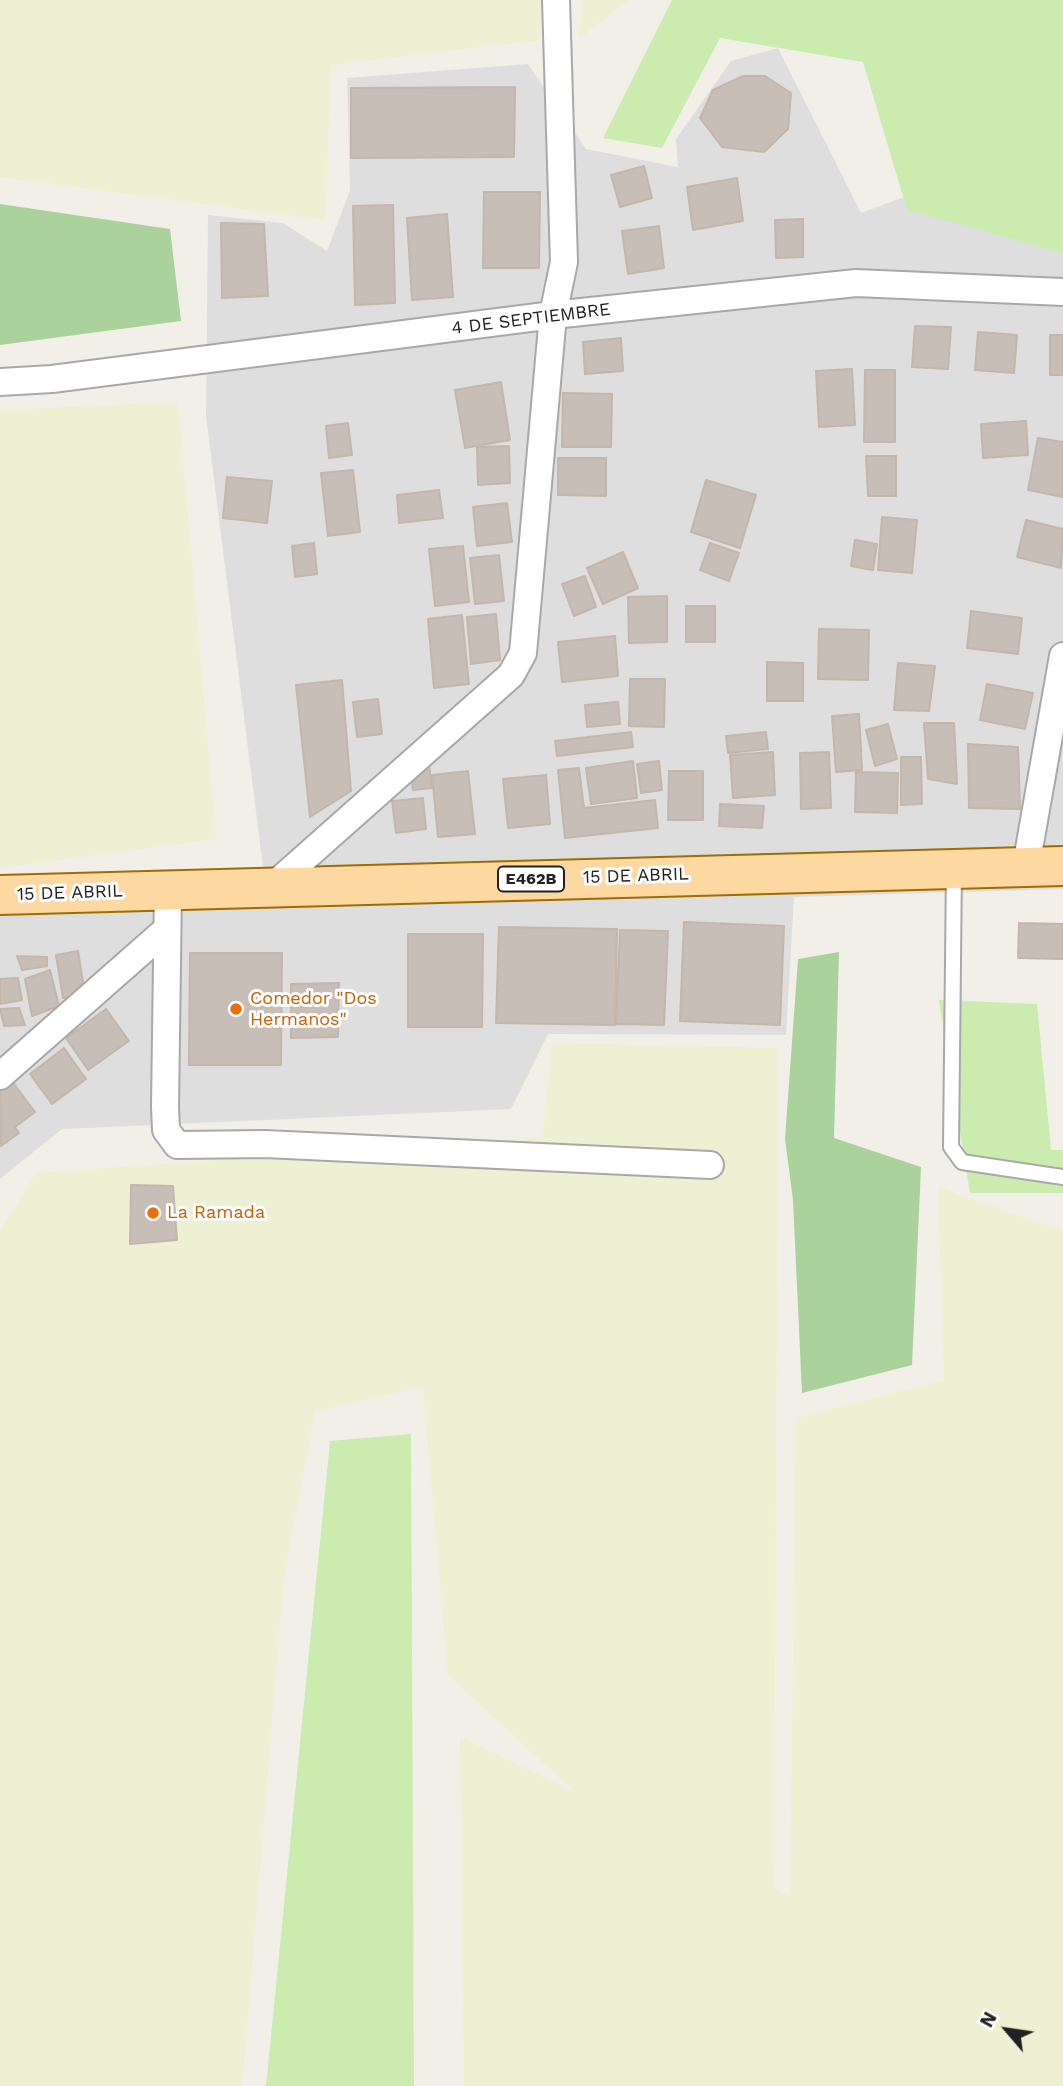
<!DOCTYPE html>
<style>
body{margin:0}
#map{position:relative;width:1063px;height:2086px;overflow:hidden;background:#f2efe8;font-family:"Work Sans",sans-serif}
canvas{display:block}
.north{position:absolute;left:972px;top:1995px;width:70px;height:70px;-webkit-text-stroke:5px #fff;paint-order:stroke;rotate:299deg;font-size:19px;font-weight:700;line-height:28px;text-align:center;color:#212121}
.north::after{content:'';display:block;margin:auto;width:24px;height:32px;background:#212121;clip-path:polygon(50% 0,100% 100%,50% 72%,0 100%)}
</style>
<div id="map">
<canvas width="1063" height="2086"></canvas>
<div class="north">N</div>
</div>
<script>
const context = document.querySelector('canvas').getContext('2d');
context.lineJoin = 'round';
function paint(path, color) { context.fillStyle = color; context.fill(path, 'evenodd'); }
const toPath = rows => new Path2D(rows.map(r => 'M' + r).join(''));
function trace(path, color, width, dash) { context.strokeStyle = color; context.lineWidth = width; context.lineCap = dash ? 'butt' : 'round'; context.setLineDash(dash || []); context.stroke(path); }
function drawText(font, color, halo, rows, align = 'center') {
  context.font = font + ' "Work Sans",sans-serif'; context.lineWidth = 6; context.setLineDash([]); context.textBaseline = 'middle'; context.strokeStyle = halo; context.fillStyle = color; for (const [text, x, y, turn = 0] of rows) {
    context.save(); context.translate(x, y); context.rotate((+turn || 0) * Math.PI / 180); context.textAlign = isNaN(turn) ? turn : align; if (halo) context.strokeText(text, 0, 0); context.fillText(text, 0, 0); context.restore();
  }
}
paint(toPath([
 [778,48,861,213,1063,138,1063,889,794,897,786,1035,548,1034,511,1109,62,1129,0,1179,0,880,263,867,206,416,208,215,283,223,327,251,350,190,347,78,528,64,586,149,678,167,676,139,731,61]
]), '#dfdede');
paint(toPath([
 [0,0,543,0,540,40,331,65,325,220,0,177],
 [583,0,628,0,579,39],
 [178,402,216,839,0,868,0,410],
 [552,1043,778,1048,774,1888,790,1896,796,1418,944,1380,938,1187,1063,1231,1063,2086,464,2086,460,1737,575,1792,448,1675,423,1387,315,1411,284,1576,242,2086,0,2086,0,1231,36,1173,543,1137]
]), '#edf0d3');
paint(toPath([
 [672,0,1063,0,1063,253,907,210,863,62,720,38,662,148,603,138],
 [939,1000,1037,1004,1051,1150,1063,1150,1063,1193,970,1193],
 [411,1434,414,2086,266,2086,330,1441]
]), '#cbecae');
paint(toPath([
 [0,204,170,229,181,321,0,345],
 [839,952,834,1138,921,1167,912,1365,802,1393,793,1200,785,1139,798,959]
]), '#abd19c');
const building = toPath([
 [743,76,765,76,791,93,788,129,764,152,722,147,700,118,713,90,743,76],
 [515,87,514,157,351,158,351,88,515,87],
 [644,166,652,198,620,207,611,175,644,166],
 [737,178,743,221,693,230,687,187,737,178],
 [484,192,540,192,539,268,483,268,484,192],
 [393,205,395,303,355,305,353,206,393,205],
 [447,214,453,297,412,300,407,218,447,214],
 [803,219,803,257,776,258,775,220,803,219],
 [221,223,264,224,268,296,222,298,221,223],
 [659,226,664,268,628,274,622,231,659,226],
 [915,326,951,327,948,369,912,367,915,326],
 [978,332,1017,335,1014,373,975,370,978,332],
 [1050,335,1063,335,1063,375,1050,375,1050,335],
 [621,338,623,371,585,374,583,342,621,338],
 [852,369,855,425,819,427,816,371,852,369],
 [865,370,895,370,895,442,864,442,865,370],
 [501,382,510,440,465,448,455,390,501,382],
 [563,393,612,394,611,447,562,447,563,393],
 [1026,421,1028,455,983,458,981,424,1026,421],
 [348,423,352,455,329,458,326,426,348,423],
 [1038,438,1063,442,1063,497,1028,490,1038,438],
 [509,446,510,483,478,485,477,447,509,446],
 [866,456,896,456,896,496,868,496,866,456],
 [558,458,606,458,606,496,558,495,558,458],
 [353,470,360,532,328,536,321,473,353,470],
 [227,477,272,481,267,523,223,518,227,477],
 [706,480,756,495,740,548,691,532,706,480],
 [439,490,443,518,399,523,397,495,439,490],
 [507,503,512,542,477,546,473,507,507,503],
 [882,517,917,520,912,573,878,570,882,517],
 [1026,520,1063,529,1061,568,1017,557,1026,520],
 [855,540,877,544,873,570,851,566,855,540],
 [314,543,317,574,295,577,292,546,314,543],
 [710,543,739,553,729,581,700,570,710,543],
 [463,546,469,602,435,606,429,549,463,546],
 [623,552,638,588,603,604,587,568,623,552],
 [499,555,504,601,475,604,470,558,499,555],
 [585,576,596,607,574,616,562,584,585,576],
 [667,596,667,642,629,643,628,597,667,596],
 [686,606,715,606,715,642,686,642,686,606],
 [971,611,1022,618,1018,654,967,648,971,611],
 [496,614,500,660,471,664,467,617,496,614],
 [462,615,469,684,434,688,428,619,462,615],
 [819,629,869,630,868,680,818,679,819,629],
 [615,636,618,676,562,682,558,642,615,636],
 [767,662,803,663,803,701,767,701,767,662],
 [898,663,935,666,929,711,894,710,898,663],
 [630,679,665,679,664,727,629,726,630,679],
 [342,680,351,791,310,817,296,685,342,680],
 [987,684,1033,693,1025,729,980,720,987,684],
 [378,699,382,734,357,737,353,702,378,699],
 [618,702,620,724,587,727,585,705,618,702],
 [859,714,862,770,836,772,832,716,859,714],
 [924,723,954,723,957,784,928,779,924,723],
 [888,724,897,759,875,766,866,730,888,724],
 [631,732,633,747,557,756,555,741,631,732],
 [766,732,768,749,728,753,726,736,766,732],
 [968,744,1018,747,1020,809,969,808,968,744],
 [773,752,775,795,733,798,730,755,773,752],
 [829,752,831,808,801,809,800,753,829,752],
 [901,757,921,757,922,804,901,805,901,757],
 [633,761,637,798,591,804,586,768,633,761],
 [659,761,662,790,641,793,637,764,659,761],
 [429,765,432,788,413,790,410,767,429,765],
 [579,768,584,808,655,800,658,828,565,838,558,770,579,768],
 [468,771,475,834,438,837,432,775,468,771],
 [669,771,703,771,703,820,668,820,669,771],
 [856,772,898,773,897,813,855,812,856,772],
 [546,775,550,824,508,828,503,779,546,775],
 [423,798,426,829,396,833,392,801,423,798],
 [720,804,764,806,762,828,719,826,720,804],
 [684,922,784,926,780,1025,680,1021,684,922],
 [1019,923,1063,924,1063,959,1018,958,1019,923],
 [499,927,617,929,615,1025,496,1023,499,927],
 [620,930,668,931,664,1025,616,1024,620,930],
 [408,934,483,934,482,1027,408,1027,408,934],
 [78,951,85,995,63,998,56,955,78,951],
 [190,953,282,953,281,1065,189,1065,190,953],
 [17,956,47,957,47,966,22,970,17,956],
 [50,970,59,1006,32,1016,25,979,50,970],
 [18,978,22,1000,0,1004,0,979,18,978],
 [339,983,338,1037,291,1038,291,984,339,983],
 [19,1008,25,1025,4,1026,0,1009,19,1008],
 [106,1009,129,1041,88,1070,66,1038,106,1009],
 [64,1048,86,1079,52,1104,30,1074,64,1048],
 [11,1080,35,1112,15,1127,19,1133,1,1146,0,1089,11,1080],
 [131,1185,173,1186,177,1240,130,1244,131,1185]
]);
paint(building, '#c7beb7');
trace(building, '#c4b6aa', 2);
const service = toPath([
 [954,869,951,1147,962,1162,1063,1177]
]);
const minor = toPath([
 [0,382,52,379,553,315,856,283,1063,292],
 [1026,866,1063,656],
 [273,886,511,675,523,653,553,315,564,262,556,0],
 [168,890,165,1107,166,1130,177,1145,265,1144,710,1165],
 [0,1076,167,929]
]);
const primary = toPath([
 [0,895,1063,866]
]);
trace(service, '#a8a8a8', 18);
trace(minor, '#a8a8a8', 30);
trace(primary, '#9e6d00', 42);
trace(service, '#fff', 14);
trace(minor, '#fff', 26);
trace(primary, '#fdd8a1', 38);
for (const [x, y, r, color] of [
 [236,1009,7,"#e8710a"],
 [153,1213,7,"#e8710a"]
]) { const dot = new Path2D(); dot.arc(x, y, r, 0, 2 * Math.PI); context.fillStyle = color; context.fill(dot); trace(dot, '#fff', 2.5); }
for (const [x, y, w] of [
 [531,879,66]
]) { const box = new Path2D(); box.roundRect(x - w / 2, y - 12.5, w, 25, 5); context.fillStyle = '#fff'; context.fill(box); trace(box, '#212121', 2); }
drawText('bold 16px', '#212121', null, [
 ["E462B",531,879]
]);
drawText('18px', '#212121', '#fff', [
 ["4 DE SEPTIEMBRE",531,319,-7],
 ["15 DE ABRIL",636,876,-2],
 ["15 DE ABRIL",70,893,-2]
]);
drawText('18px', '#c56008', '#fff', [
 ["Comedor \"Dos",250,999],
 ["Hermanos\"",250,1020],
 ["La Ramada",167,1213]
], 'left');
</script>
